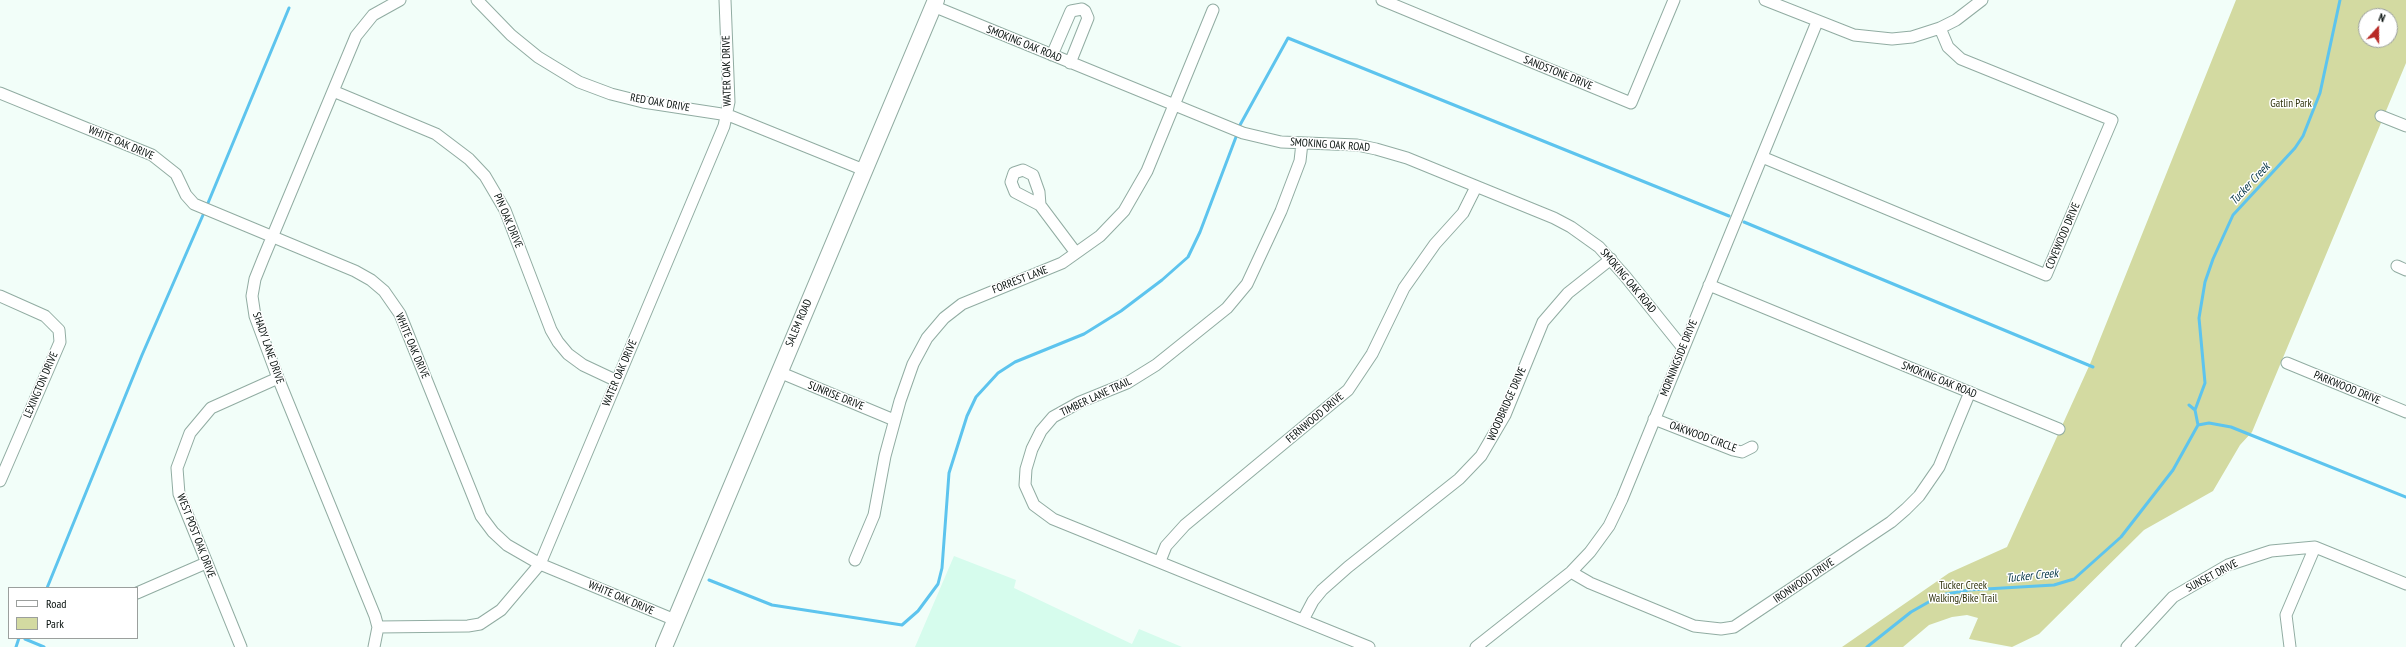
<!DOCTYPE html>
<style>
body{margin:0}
#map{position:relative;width:2406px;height:647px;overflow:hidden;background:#f2fef9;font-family:"PT Sans Narrow",sans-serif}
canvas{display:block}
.legend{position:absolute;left:8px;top:587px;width:130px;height:52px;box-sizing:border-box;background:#fff;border:1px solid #9b9f9d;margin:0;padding:5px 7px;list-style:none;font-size:12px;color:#050e0b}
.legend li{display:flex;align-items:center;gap:8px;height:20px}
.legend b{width:20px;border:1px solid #9b9f9d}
.north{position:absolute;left:2358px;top:8px;width:40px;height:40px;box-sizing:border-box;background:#fff;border:1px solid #9b9f9d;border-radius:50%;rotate:21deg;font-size:11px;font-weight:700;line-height:16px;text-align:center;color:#050e0b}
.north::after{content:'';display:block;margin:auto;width:14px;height:18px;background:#b82925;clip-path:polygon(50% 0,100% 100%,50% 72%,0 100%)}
</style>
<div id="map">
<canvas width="2406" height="647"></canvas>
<ul class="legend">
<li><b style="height:5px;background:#fff"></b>Road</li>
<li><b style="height:11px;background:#d3daa1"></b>Park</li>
</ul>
<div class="north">N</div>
</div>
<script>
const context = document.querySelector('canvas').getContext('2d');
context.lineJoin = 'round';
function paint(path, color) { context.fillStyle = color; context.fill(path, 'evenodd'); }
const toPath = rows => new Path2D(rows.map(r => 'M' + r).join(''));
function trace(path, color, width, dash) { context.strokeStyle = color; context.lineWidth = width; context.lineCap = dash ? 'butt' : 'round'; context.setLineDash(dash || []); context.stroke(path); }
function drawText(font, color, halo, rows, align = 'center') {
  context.font = font + ' "PT Sans Narrow",sans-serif'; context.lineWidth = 3; context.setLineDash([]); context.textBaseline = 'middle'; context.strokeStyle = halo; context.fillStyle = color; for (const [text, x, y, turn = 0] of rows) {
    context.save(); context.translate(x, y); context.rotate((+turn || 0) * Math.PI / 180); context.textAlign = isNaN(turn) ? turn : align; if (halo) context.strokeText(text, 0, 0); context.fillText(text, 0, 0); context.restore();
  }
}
paint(toPath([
 [954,556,1016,580,1014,588,1132,644,1139,629,1182,647,915,647]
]), '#d6fced');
paint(toPath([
 [2236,0,2406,0,2406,63,2252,432,2240,445,2213,491,2144,530,2039,634,2012,647,1969,639,1978,618,1967,615,1952,617,1929,625,1903,647,1842,647,1949,573,2007,547,2090,364],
 [2366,16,2390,16,2390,40,2366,40]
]), '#d3daa1');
trace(toPath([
 [1240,125,1288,38,1729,216],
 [208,203,289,8],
 [1744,222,2093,367],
 [2189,405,2195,410],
 [2198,425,2209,423,2231,427,2406,497],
 [709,580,772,605,902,625,918,611,938,584,942,568,949,473,967,416,976,397,998,373,1015,362,1084,334,1121,311,1162,280,1188,257,1200,232,1236,137],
 [47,588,142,355,203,215],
 [25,639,44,647],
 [16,647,19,638],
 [1867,647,1911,612,1941,595,1969,590,2054,585,2074,579,2121,537,2173,470,2198,425,2195,410,2205,383,2199,318,2205,282,2213,259,2233,215,2295,148,2303,136,2320,93,2340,0]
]), '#5dc4ee', 3);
const street = toPath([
 [477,0,511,35,538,57,579,82,611,94,643,102,728,115,864,170],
 [1382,0,1631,103,1674,0],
 [1765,0,1854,35,1892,39,1912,37,1940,28,1956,20,1982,0],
 [933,6,1243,133,1281,142,1357,145,1376,149,1407,158,1554,218,1571,227,1599,247,1625,276,1683,348],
 [1052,55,1071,11,1082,9,1085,11,1088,18,1070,63],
 [333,91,436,134,469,159,485,176,505,210,551,330,558,342,568,354,583,365,617,381],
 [0,93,152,155,176,174,186,195,194,204,355,271,371,280,384,291,400,314,481,516,493,532,507,545,540,564,675,620],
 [2381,116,2406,126],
 [1302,143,1300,161,1281,211,1247,284,1227,308,1156,365,1127,383,1080,402,1053,417,1041,431,1032,449,1026,469,1025,485,1034,505,1053,519,1369,647],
 [1762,157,2046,275,2112,120,1961,59,1948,47,1940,28],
 [1040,205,1015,192,1011,182,1014,173,1023,170,1033,175,1039,192,1040,205,1076,253],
 [2397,266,2406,270],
 [1709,285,2059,429],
 [0,296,45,316,59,330,60,342,0,481],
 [2287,363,2406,412],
 [779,372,894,420],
 [1654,419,1733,450,1742,452,1752,447],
 [855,560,874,515,885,456,900,401,913,364,927,338,944,318,962,304,1062,263,1100,236,1124,211,1147,171,1213,10],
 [1160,561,1166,546,1185,525,1348,390,1372,354,1404,288,1435,244,1463,213,1476,187],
 [1571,572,1590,583,1694,626,1721,629,1734,627,1891,522,1906,509,1919,496,1939,467,1970,392],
 [137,593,206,563],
 [1303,620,1313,601,1322,590,1348,567,1459,479,1481,456,1505,415,1543,322,1568,293,1611,259],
 [378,627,468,626,480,624,501,610,540,564,724,126,729,102,725,0],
 [241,647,179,494,177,468,190,433,211,408,278,378],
 [374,647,378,627,375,616,278,378,255,316,252,296,255,279,263,259,356,36,373,15,400,0],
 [1476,647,1571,572,1590,552,1609,526,1622,499,1817,22],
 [2127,647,2173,597,2228,565,2271,551,2315,547,2406,584],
 [2290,647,2286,615,2315,547]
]);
const secondary = toPath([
 [664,647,936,0]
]);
trace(street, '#91aca2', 13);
trace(secondary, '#91aca2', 18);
trace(street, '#fff', 11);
trace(secondary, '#fff', 16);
drawText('11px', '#050e0b', '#fff', [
 ["SMOKING OAK ROAD",1024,44,22],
 ["WATER OAK DRIVE",727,71,-91],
 ["SANDSTONE DRIVE",1558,73,22],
 ["RED OAK DRIVE",660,103,10],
 ["WHITE OAK DRIVE",121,143,23],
 ["SMOKING OAK ROAD",1330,145,4],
 ["PIN OAK DRIVE",508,221,67],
 ["COVEWOOD DRIVE",2063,236,-67],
 ["FORREST LANE",1020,280,-21],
 ["SMOKING OAK ROAD",1628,281,50],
 ["SALEM ROAD",799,323,-67],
 ["WHITE OAK DRIVE",412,346,67],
 ["SHADY LANE DRIVE",268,348,71],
 ["MORNINGSIDE DRIVE",1679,358,-68],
 ["WATER OAK DRIVE",620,373,-67],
 ["SMOKING OAK ROAD",1939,380,22],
 ["LEXINGTON DRIVE",41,385,-67],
 ["PARKWOOD DRIVE",2347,388,22],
 ["SUNRISE DRIVE",836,396,22],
 ["TIMBER LANE TRAIL",1096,397,-25],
 ["WOODBRIDGE DRIVE",1507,404,-66],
 ["FERNWOOD DRIVE",1315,418,-40],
 ["OAKWOOD CIRCLE",1703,437,20],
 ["WEST POST OAK DRIVE",196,536,69],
 ["SUNSET DRIVE",2212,576,-28],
 ["IRONWOOD DRIVE",1804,581,-34],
 ["WHITE OAK DRIVE",621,598,23]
]);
drawText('11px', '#31340e', '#fff', [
 ["Gatlin Park",2291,104],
 ["Tucker Creek",1963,586],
 ["Walking/Bike Trail",1963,599]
]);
drawText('italic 12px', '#043546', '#fff', [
 ["Tucker Creek",2250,184,-47],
 ["Tucker Creek",2032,576,-6]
]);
</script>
